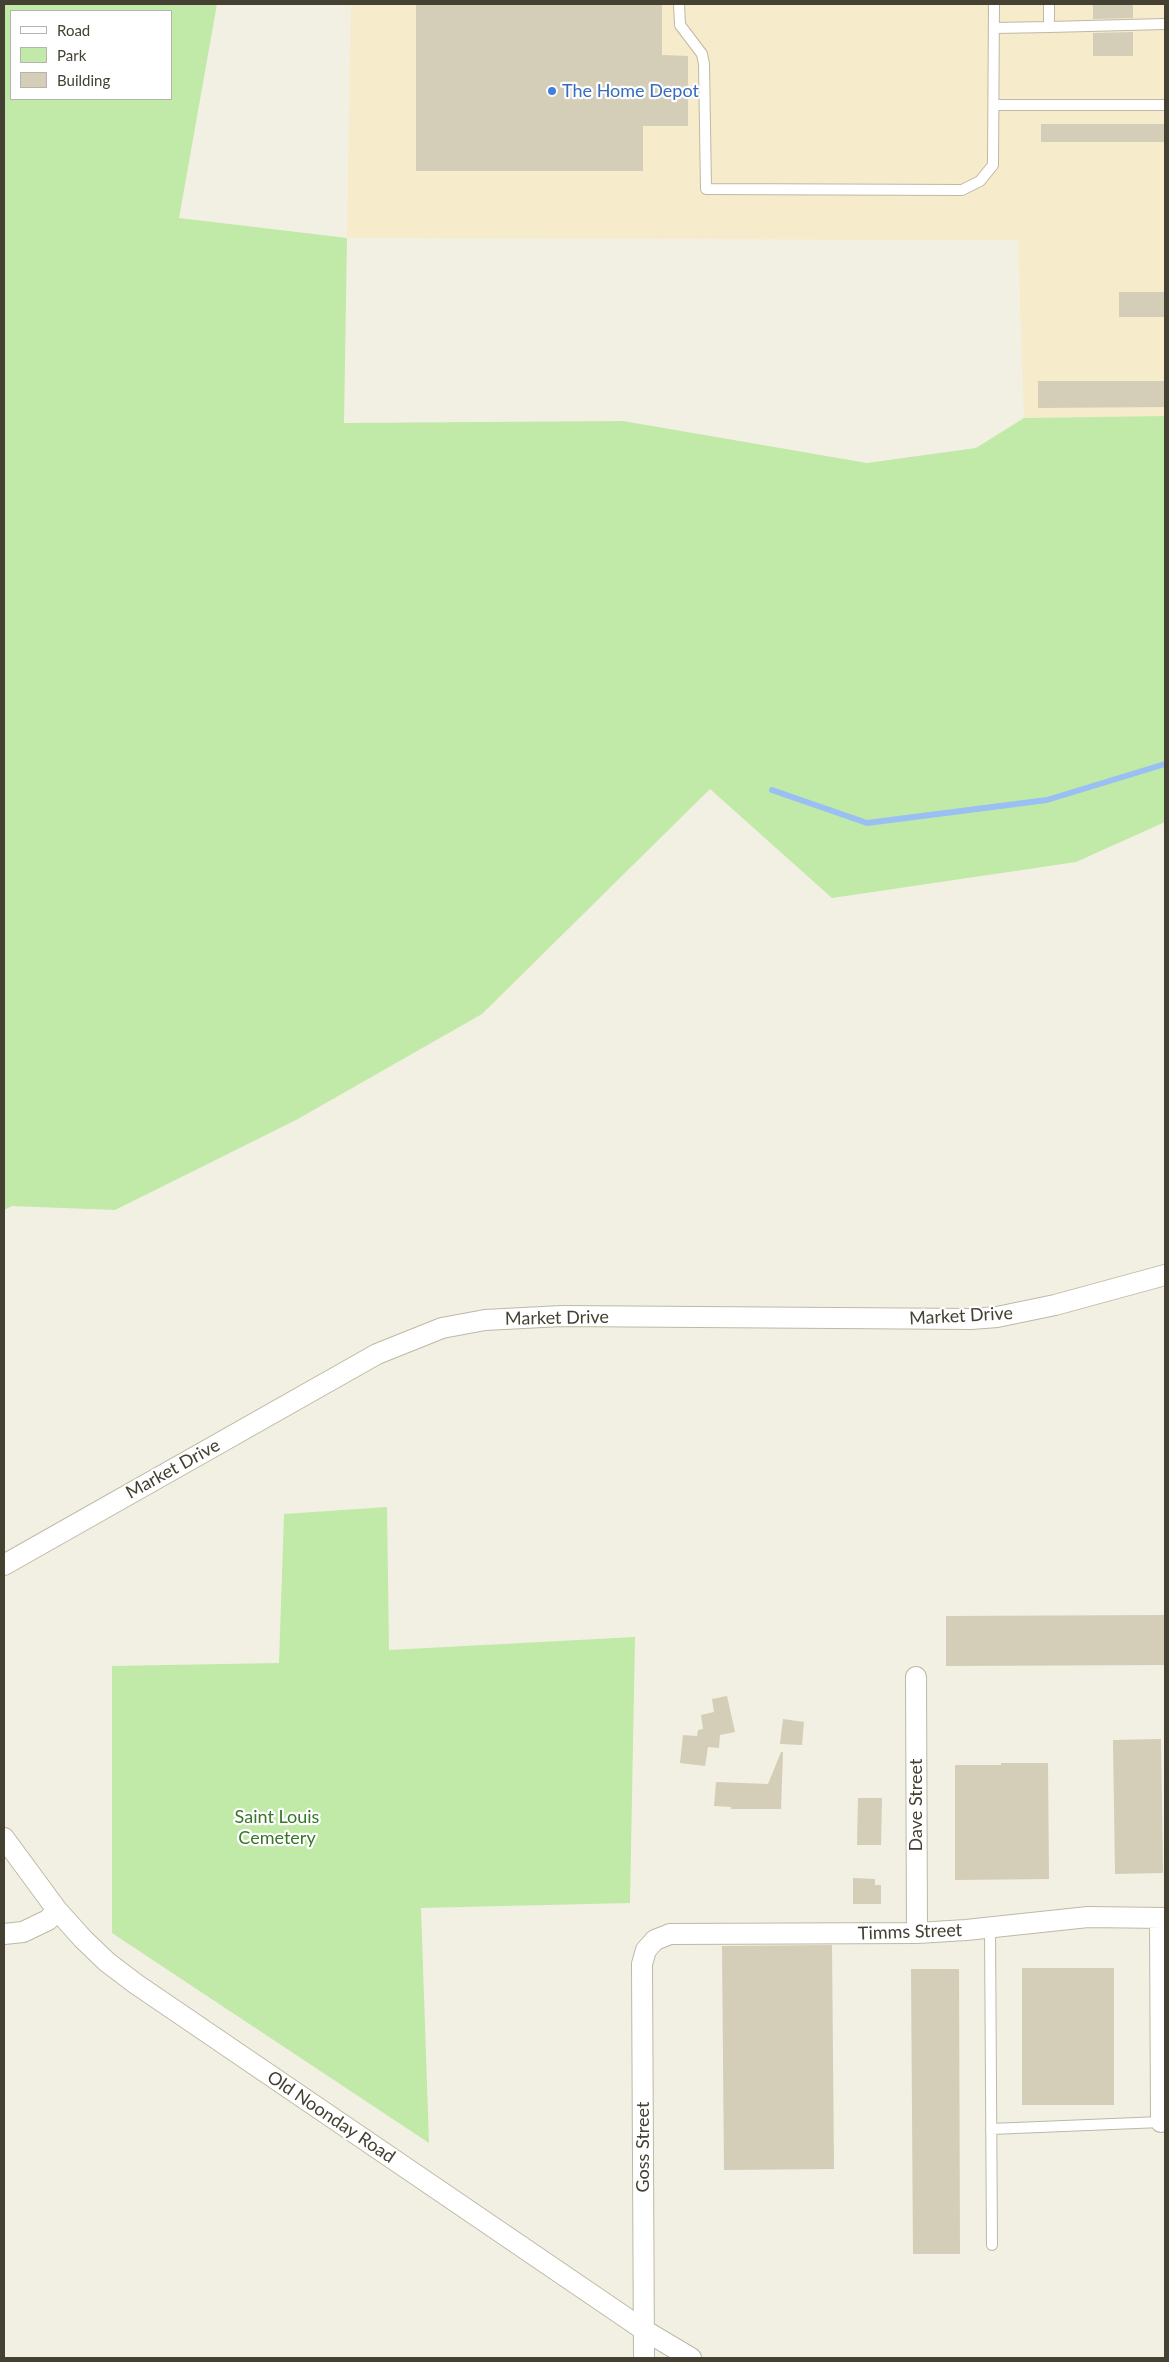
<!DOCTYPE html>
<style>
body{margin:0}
#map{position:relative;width:1169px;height:2362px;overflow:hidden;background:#f2f0e2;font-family:Lato,sans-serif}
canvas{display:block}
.frame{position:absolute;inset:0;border:5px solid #444032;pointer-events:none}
.legend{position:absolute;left:10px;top:10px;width:162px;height:90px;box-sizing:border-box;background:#fff;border:1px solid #b4b3ad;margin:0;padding:6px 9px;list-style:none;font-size:15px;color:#444032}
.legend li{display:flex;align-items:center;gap:10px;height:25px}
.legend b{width:25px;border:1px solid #b4b3ad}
</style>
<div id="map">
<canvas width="1169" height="2362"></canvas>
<div class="frame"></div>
<ul class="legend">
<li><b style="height:6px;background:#fff"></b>Road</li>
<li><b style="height:14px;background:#c1e9a8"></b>Park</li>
<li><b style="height:14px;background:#d4cdb7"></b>Building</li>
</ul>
</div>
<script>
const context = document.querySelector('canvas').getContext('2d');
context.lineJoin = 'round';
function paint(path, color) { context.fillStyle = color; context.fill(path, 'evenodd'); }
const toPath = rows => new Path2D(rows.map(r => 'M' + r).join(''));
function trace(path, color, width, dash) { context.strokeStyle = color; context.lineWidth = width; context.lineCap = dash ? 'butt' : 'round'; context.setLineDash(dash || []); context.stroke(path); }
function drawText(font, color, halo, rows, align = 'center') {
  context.font = font + ' Lato,sans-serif'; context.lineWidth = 4.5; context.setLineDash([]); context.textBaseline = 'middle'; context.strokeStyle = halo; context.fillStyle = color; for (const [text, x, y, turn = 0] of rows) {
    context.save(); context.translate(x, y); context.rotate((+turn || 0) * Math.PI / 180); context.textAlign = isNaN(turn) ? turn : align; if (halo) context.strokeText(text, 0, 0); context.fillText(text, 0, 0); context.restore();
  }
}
paint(toPath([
 [351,4,1165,4,1165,416,1024,418,1018,240,347,238]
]), '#f6ebcb');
paint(toPath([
 [4,4,217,4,179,218,347,238,344,423,623,421,867,463,976,448,1024,418,1165,416,1165,822,1076,862,832,898,710,789,482,1014,296,1120,115,1210,12,1206,4,1210],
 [11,11,171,11,171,99,11,99],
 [387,1507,389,1650,635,1637,630,1903,421,1908,429,2143,112,1933,112,1666,279,1663,284,1514]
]), '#c1e9a8');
trace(toPath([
 [772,790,867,823,1047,800,1165,764]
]), '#9ac0f3', 6);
paint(toPath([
 [416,4,662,4,662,55,688,56,688,126,643,126,643,171,416,171],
 [1093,4,1133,4,1133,18,1093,19],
 [1133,32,1133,56,1093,56,1093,33],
 [1041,124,1165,124,1165,142,1041,142],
 [1119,292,1165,292,1165,317,1119,317],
 [1038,381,1165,381,1165,407,1038,408],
 [1165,1615,1165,1665,946,1666,946,1616],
 [727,1696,735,1732,720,1735,719,1748,708,1747,705,1766,680,1763,683,1735,697,1736,698,1730,703,1729,701,1715,714,1712,712,1699],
 [783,1719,804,1722,802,1745,780,1744],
 [1161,1739,1163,1873,1115,1874,1113,1740],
 [781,1752,783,1752,781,1809,731,1809,731,1807,714,1806,716,1782,768,1784],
 [1001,1763,1048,1763,1049,1879,955,1880,955,1765,1001,1765],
 [858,1798,882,1798,881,1845,857,1845],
 [853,1878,875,1879,875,1885,881,1885,881,1904,853,1904],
 [832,1945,834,2169,724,2170,722,1946],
 [1022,1968,1114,1968,1114,2105,1022,2105],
 [911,1969,959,1969,960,2254,913,2254]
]), '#d4cdb7');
const service = toPath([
 [679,4,680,25,702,54,704,64,706,189,962,190,980,181,993,165,994,4],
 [1049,27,1165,24],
 [994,28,1049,27,1049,4],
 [994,105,1165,105],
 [990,1928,992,2245],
 [991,2129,1161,2122]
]);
const minor = toPath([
 [4,1565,377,1354,442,1328,485,1320,562,1316,971,1319,997,1317,1055,1305,1165,1275],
 [916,1677,917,1933],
 [4,1838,57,1910,83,1939,107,1962,136,1984,644,2330,691,2358],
 [1160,1918,1161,2122],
 [4,1934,23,1932,48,1920,57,1910],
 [644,2358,642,1964,646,1950,655,1940,670,1934,917,1933,966,1930,1088,1917,1165,1918]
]);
trace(service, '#beb9a4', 12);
trace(minor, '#beb9a4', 22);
trace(service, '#fff', 10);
trace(minor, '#fff', 20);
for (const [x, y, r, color] of [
 [552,91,5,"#3f7fe0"]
]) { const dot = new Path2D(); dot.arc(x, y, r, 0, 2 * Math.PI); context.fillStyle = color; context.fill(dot); trace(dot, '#fff', 2); }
drawText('18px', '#366cbe', '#fff', [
 ["The Home Depot",562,91]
], 'left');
drawText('18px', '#444032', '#fff', [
 ["Market Drive",961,1316,-3],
 ["Market Drive",557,1318,-1],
 ["Market Drive",173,1469,-29],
 ["Dave Street",916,1805,-90],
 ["Timms Street",910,1932,-2],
 ["Old Noonday Road",331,2117,34],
 ["Goss Street",643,2147,-90]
]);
drawText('18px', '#367724', '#fff', [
 ["Saint Louis",277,1817],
 ["Cemetery",277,1838]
]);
</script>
